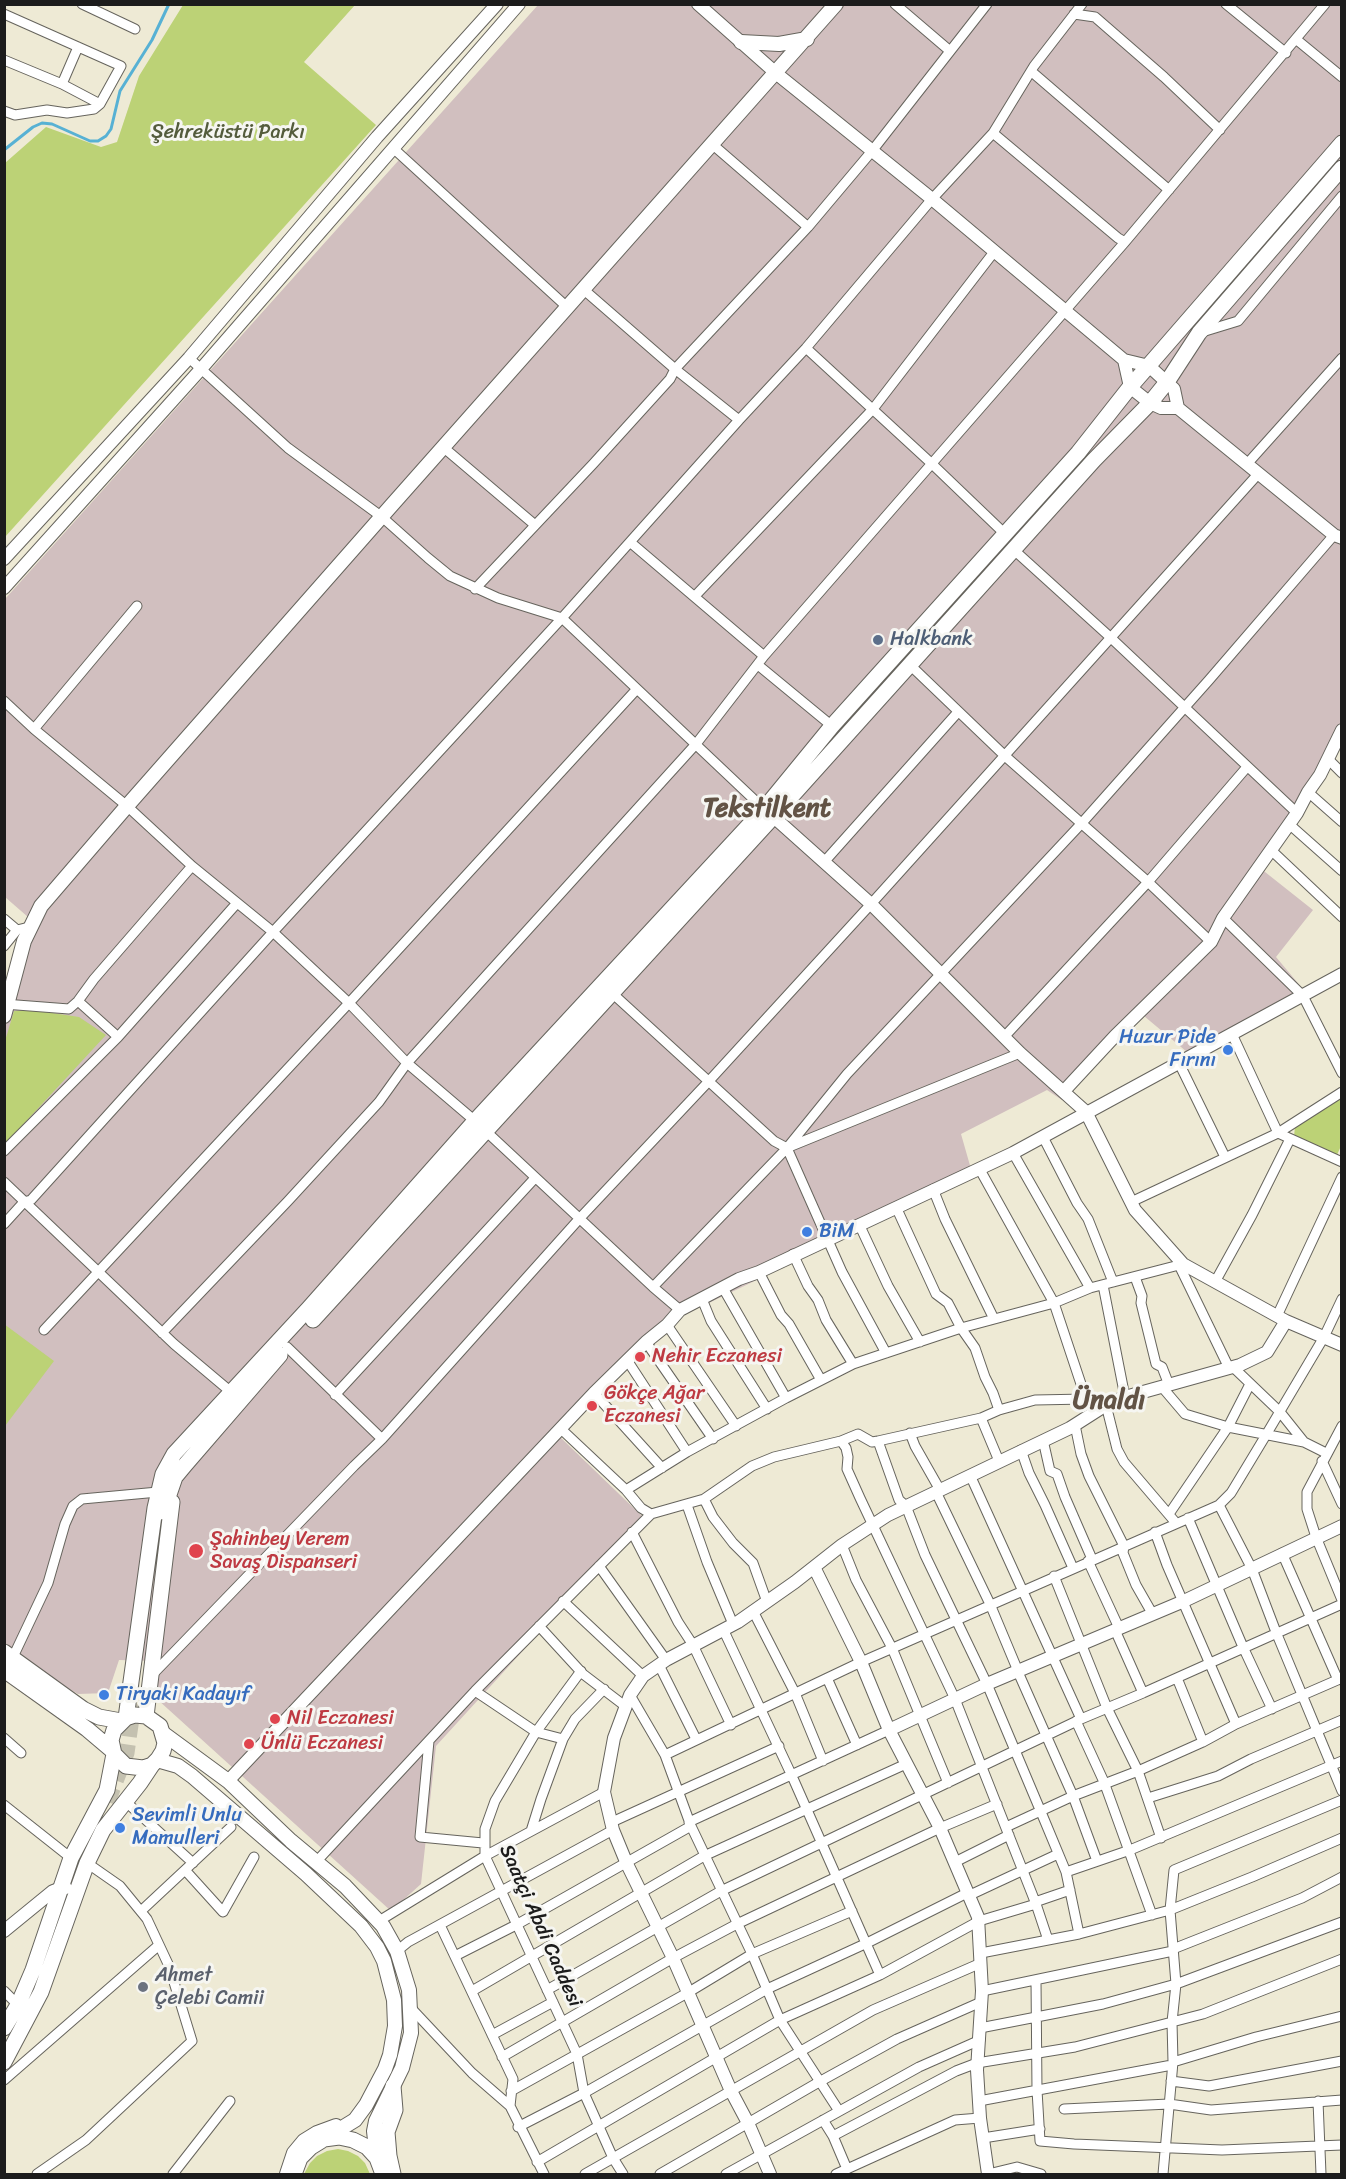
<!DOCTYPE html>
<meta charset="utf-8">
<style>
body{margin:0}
#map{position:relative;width:1346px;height:2179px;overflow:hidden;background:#eeead5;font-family:Sriracha,sans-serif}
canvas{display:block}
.frame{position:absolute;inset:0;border:6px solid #1c1c1c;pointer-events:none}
</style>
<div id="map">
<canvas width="1346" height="2179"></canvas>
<div class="frame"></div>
</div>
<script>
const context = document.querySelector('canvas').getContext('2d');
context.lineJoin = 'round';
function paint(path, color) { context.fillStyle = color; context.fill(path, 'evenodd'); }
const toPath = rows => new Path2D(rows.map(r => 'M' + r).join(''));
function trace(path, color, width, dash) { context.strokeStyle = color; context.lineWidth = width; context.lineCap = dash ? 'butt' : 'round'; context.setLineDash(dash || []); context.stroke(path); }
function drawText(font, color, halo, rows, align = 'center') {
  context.font = font + ' Sriracha,sans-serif'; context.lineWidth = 6; context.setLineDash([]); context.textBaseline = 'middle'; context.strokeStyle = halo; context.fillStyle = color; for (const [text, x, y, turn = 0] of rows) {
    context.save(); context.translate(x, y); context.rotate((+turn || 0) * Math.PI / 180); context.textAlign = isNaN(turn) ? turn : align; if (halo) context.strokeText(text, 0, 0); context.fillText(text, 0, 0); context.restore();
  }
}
paint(toPath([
 [538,5,1341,5,1341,722,1313,786,1260,868,1313,910,1276,957,1302,988,1187,1052,1144,1016,1062,1100,1047,1090,961,1134,973,1176,663,1325,559,1436,644,1518,436,1746,421,1884,391,1911,147,1690,155,1661,119,1660,108,1693,78,1694,5,1653,4,1012,36,924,5,897,5,599]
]), '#d1bfbf');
paint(toPath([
 [183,5,355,5,304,62,376,125,5,537,5,163,46,127,101,147,117,142,139,76],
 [32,1010,79,1017,106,1035,5,1144,5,1041,14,1011],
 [1341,1097,1341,1146,1336,1157,1294,1137,1295,1126],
 [4,1324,54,1361,5,1426,4,1426],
 [338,2149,348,2151,358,2156,365,2163,370,2174,304,2174,310,2163,317,2156,327,2151]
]), '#bcd276');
trace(toPath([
 [4,150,33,127,42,123,52,124,90,141,98,141,106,136,111,129,120,91,152,40,169,4]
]), '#57b1d4', 3);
trace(toPath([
 [108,1802,127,1753,134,1704],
 [70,1883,88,1839]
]), '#c4c1b0', 15, [15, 8]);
const minor = toPath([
 [82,4,135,29],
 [895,4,950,51],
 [1226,4,1286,53],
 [4,14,121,66,100,104,94,109,67,113,47,110,15,115,4,111],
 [1074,14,1095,17,1164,77,1220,130],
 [1297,40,1342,77],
 [4,60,62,84,100,104],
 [1032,72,1169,190],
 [62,84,78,47],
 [993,133,1118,238,1125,242],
 [712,144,808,227],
 [393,148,567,307],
 [1202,332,1238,321,1342,196],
 [806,348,931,463,1004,533],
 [189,358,288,448,382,517,428,558,450,576,498,598,562,618,739,420,675,369,808,227,872,151,987,4],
 [739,420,806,348,932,199,993,133,1034,66,1082,4],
 [443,447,535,525],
 [1247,464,1342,358],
 [630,542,764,656],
 [1014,550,1110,637,1297,813],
 [475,589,593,464,670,379,675,369,583,289],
 [695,596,873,409,994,252],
 [909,664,1005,756,1148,882,1211,942],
 [758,665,832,726],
 [636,690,349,1003,407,1063,475,1121,653,1287,680,1310],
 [4,701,34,729,127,806,192,866,273,932,349,1003,44,1330],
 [34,729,137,606],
 [1328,759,1342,773],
 [1308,792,1342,822],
 [1289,824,1342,871],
 [1271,850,1342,917],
 [825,861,958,712],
 [1223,918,1303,996,1342,1073],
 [4,919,17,930],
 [4,946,17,930,29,927],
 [612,993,774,1141,787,1148,842,1272,886,1353],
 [78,1001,118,1037],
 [4,1004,69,1009,78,1001,94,979,192,866],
 [1232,1034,1278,1133,1342,1162],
 [1005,1036,1148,882,1247,767],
 [1179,1063,1225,1157],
 [1043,1137,1077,1203,1088,1219,1113,1282],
 [789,1147,1020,1053],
 [4,1151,118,1037,237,903],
 [1013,1153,1090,1288],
 [979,1168,1054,1303,1086,1399],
 [4,1182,174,1344,231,1392],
 [933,1189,945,1219,994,1319],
 [1131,1202,1278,1133,1342,1092],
 [896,1207,936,1294,948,1303,961,1328,975,1348,985,1377,993,1393,999,1410],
 [4,1224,24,1202,31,1200,273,932,562,618,764,809],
 [859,1224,888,1286,920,1342],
 [793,1254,808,1286,818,1300,826,1320,853,1364],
 [1179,1265,1229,1368],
 [759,1272,781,1315,789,1324,821,1380],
 [1135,1277,1142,1296,1141,1303,1156,1364,1162,1367,1169,1385],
 [1215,1282,1252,1215,1290,1139],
 [1103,1285,1125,1397],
 [653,1287,787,1148,847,1074,1081,824,1209,680,1334,535],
 [723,1288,786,1398],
 [702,1299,711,1321,767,1409],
 [1277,1316,1342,1177],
 [667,1325,736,1426],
 [162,1333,288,1201,379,1102,407,1063,696,744,764,656,1125,242,1325,4],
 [646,1342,713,1439],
 [287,1347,382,1439],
 [627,1360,687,1452],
 [1234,1368,1280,1412,1304,1442],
 [1162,1387,1185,1414,1228,1427,1304,1442,1326,1453],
 [594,1393,662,1468],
 [335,1395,535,1178],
 [981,1418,999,1461],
 [1075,1425,1081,1454,1089,1476,1124,1546,1123,1553,1136,1585,1152,1613],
 [1342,1426,1307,1492,1307,1509,1316,1537,1342,1600],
 [560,1428,626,1490,641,1508,651,1514],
 [910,1433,915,1446,940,1490],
 [1043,1440,1050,1471,1057,1474,1065,1497,1092,1559],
 [841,1441,846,1448,848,1457,847,1469,860,1498,955,1699,1036,1904,1048,1940],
 [878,1441,899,1500,906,1506,925,1555,987,1684,1041,1812,1066,1872,1079,1934],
 [1021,1450,1029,1473,1045,1505,1073,1568],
 [1322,1461,1342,1504],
 [970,1475,1081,1719],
 [626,1490,687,1452,786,1398,853,1364,961,1328,1054,1303,1090,1288,1183,1264],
 [936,1492,990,1604,1018,1671],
 [704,1499,713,1517,733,1543,753,1563,767,1602],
 [687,1505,707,1562,733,1624],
 [1219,1505,1252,1569,1276,1632,1342,1791],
 [1169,1514,1228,1427,1250,1384],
 [1188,1518,1243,1647,1272,1709],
 [632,1532,678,1622,693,1645,731,1725],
 [1155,1532,1167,1565,1236,1724],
 [842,1545,856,1580,892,1648,948,1783],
 [1282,1553,1338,1680],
 [1088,1561,1119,1628],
 [599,1566,666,1660],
 [1054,1576,1107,1708,1138,1771,1161,1838],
 [563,1601,643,1676],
 [753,1611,795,1693,823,1761],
 [539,1626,583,1674,625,1706],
 [723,1629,792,1776,880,1975],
 [1115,1630,1143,1693],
 [13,1657,48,1583,65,1524,73,1506,82,1499,158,1492],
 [659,1665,696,1739],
 [581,1671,536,1732,495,1801,485,1829,485,1856,577,2054,584,2093,613,2158,623,2174],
 [1018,1672,1073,1796,1097,1861],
 [152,1675,354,1466,382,1439,580,1218,709,1081,871,904,1259,473],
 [827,1678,857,1745],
 [1177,1678,1203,1742],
 [475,1691,536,1732,563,1739],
 [630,1695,665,1755,691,1826,752,1954,780,2020,839,2111],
 [1076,1721,1104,1782,1152,1915],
 [4,1738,21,1753],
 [429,1741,420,1837,483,1843],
 [665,1755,861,1662,1219,1505,1231,1493,1266,1435,1324,1337,1342,1299],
 [1148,1798,1218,1776,1251,1759,1342,1720],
 [125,1801,193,1863],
 [4,1805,71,1858],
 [612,1822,779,1746],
 [689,1822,889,1730],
 [1006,1827,1073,1796,1138,1771,1203,1742,1236,1724,1342,1678],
 [531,1831,541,1799,563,1739,575,1719,604,1689],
 [316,1862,475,1691,651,1514,704,1499,752,1466,774,1457,841,1441,858,1434,872,1442,878,1441,981,1418,999,1410,1035,1400,1086,1399,1102,1401,1106,1405,1117,1449,1124,1462,1176,1523],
 [955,1862,1009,1835],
 [185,1870,223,1912,254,1857],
 [1066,1872,1130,1850,1342,1761],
 [970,1895,1058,1854],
 [1035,1902,1070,1890],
 [141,1911,231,1827],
 [379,1921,485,1856,604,1792],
 [440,1925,513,2079,510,2106],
 [1173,1949,1302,1898,1342,1877],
 [397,1951,408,1942,613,1830],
 [981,1953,1079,1934,1170,1910,1252,1877,1342,1838],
 [455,1956,516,1925,691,1826],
 [1036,1980,1037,2090,1040,2141,1074,2144,1222,2150,1342,2145],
 [547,1990,721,1891,1081,1719,1143,1693,1342,1604],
 [4,1991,18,2005],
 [472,1991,704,1856,906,1764],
 [982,1991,1173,1951],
 [410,2007,472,2073,510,2106,544,2174],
 [980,2028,1103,2004,1176,1984,1342,1922],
 [492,2035,553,2002],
 [502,2057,673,1958,737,1924,940,1828,997,1804],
 [1173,2062,1256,2037,1342,2016],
 [4,2080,159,1945],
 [1171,2081,1209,2086,1342,2061],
 [511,2091,689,1992,752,1954,852,1911],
 [979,2101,1172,2065],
 [1318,2101,1321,2174],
 [1064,2109,1169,2104,1211,2110,1342,2100],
 [823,2120,833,2136,847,2169],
 [518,2127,584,2093,767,1989,867,1943,969,1892],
 [833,2136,956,2071,977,2063,1075,2047,1203,2014,1342,1959],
 [983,2138,1040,2129],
 [537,2162,780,2020,880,1975,979,1921,1036,1904],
 [37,2174,86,2140,192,2041,169,1966,147,1919,120,1886,87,1863],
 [173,2174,230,2101],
 [585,2174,873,2010,981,1963],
 [660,2174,819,2082,897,2039,981,2002],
 [726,2174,919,2067,980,2040],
 [836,2174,955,2120,980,2118],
 [988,2174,1017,2167,1041,2174],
 [1163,2174,1173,2062,1172,2022,1176,1984,1170,1910,1174,1870,1342,1800]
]);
const tertiary = toPath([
 [698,4,777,74,932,199,1124,360,1149,366,1174,389,1178,408,1334,535,1342,538],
 [1124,360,1130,387,1150,403,1161,408,1178,408],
 [4,559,189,358,377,137,497,4],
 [4,588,201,369,519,4],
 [767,811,871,904,1020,1053,1086,1112,1135,1210,1183,1264,1286,1321,1342,1345],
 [1064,1091,1115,1036,1211,942,1223,918,1297,813,1308,792,1320,775,1342,730],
 [814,1567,861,1662,889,1730,940,1828,978,1917,982,1991,977,2070,980,2118,988,2174],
 [889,1730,987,1684,1184,1601,1342,1526],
 [228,1781,594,1393,646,1342,667,1325,680,1310,739,1279,759,1272,1013,1153,1342,974],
 [4,1931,53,1891,61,1888,66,1888],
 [770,2174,748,2123,731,2091,673,1958,627,1864,613,1830,604,1792,614,1738,630,1695,643,1676,666,1660,738,1622,795,1582,842,1545,888,1515,1070,1428,1106,1405,1125,1397,1240,1365,1267,1352,1286,1321]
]);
const secondary = toPath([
 [741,42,779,44,807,39],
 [4,1016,24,941,41,906,127,806,391,506,836,4],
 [164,1734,228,1781,291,1841,345,1886,383,1926,397,1951,409,1990,411,2033,402,2068,376,2121,374,2131,377,2158],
 [157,1760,178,1766,192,1776,306,1874,361,1926,377,1947,384,1961,394,2000,395,2026,390,2055,385,2069,366,2105,355,2120,324,2139],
 [287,2174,294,2153,304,2141,317,2133,336,2126]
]);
const primary = toPath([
 [313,1320,773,817,1094,460,1150,403,1167,382,1199,333,1342,168],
 [163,1512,175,1477,185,1465,280,1355],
 [4,1652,83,1709,99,1717,121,1721],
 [4,1670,87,1729,113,1751],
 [146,1716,172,1502],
 [126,1718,135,1715,146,1716,160,1726,165,1743,163,1751,158,1759,152,1765,143,1768,126,1766,114,1754,111,1740,114,1730,126,1718,155,1508,163,1474,174,1454,309,1308,475,1121,764,809,832,726,1078,453,1130,387,1342,143],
 [4,2028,18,2005,33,1970,71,1858,107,1790,114,1754],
 [4,2062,41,1992,87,1863,103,1830,140,1783,152,1765],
 [294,2174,300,2158,311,2147,324,2139,339,2137,353,2140,367,2147,377,2158,383,2174],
 [393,2174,389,2156,387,2132,395,2110,393,2086]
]);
trace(minor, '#66645d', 11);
trace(tertiary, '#66645d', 14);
trace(secondary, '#66645d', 16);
trace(primary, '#66645d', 17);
trace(minor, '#fff', 9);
trace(tertiary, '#fff', 12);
trace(secondary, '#fff', 14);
trace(primary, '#fff', 15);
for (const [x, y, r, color] of [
 [878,640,6,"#5c6f8a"],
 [1228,1050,6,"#3f7fe0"],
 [807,1232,6,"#3f7fe0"],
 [640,1357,6,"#e0444e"],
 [592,1406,6,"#e0444e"],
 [196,1551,8,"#e0444e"],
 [104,1695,6,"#3f7fe0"],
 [275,1719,6,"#e0444e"],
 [249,1744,6,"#e0444e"],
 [120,1828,6,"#3f7fe0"],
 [143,1987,6,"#6b7280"]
]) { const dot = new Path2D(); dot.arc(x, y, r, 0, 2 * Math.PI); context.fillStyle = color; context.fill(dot); trace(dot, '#f6f6f2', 2); }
drawText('20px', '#545c3c', '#f6f6f2', [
 ["Şehreküstü Parkı",228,133]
]);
drawText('20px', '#4e5e75', '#f6f6f2', [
 ["Halkbank",890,640]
], 'left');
drawText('20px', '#366cbe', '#f6f6f2', [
 ["Huzur Pide",1216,1038,"right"],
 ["Fırını",1216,1061,"right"],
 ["BiM",819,1232],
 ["Tiryaki Kadayıf",116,1695],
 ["Sevimli Unlu",132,1816],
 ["Mamulleri",132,1839]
], 'left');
drawText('20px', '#be3a42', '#f6f6f2', [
 ["Nehir Eczanesi",652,1357],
 ["Gökçe Ağar",604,1394],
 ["Eczanesi",604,1417],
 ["Şahinbey Verem",210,1540],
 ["Savaş Dispanseri",210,1563],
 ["Nil Eczanesi",287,1719],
 ["Ünlü Eczanesi",261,1744]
], 'left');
drawText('20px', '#1c1c1c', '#f6f6f2', [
 ["Saatçi Abdi Caddesi",540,1926,66]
]);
drawText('20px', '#5b616d', '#f6f6f2', [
 ["Ahmet",155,1976],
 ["Çelebi Camii",155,1999]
], 'left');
drawText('bold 26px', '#625345', '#f6f6f2', [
 ["Tekstilkent",767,809],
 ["Ünaldı",1109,1401]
]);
</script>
